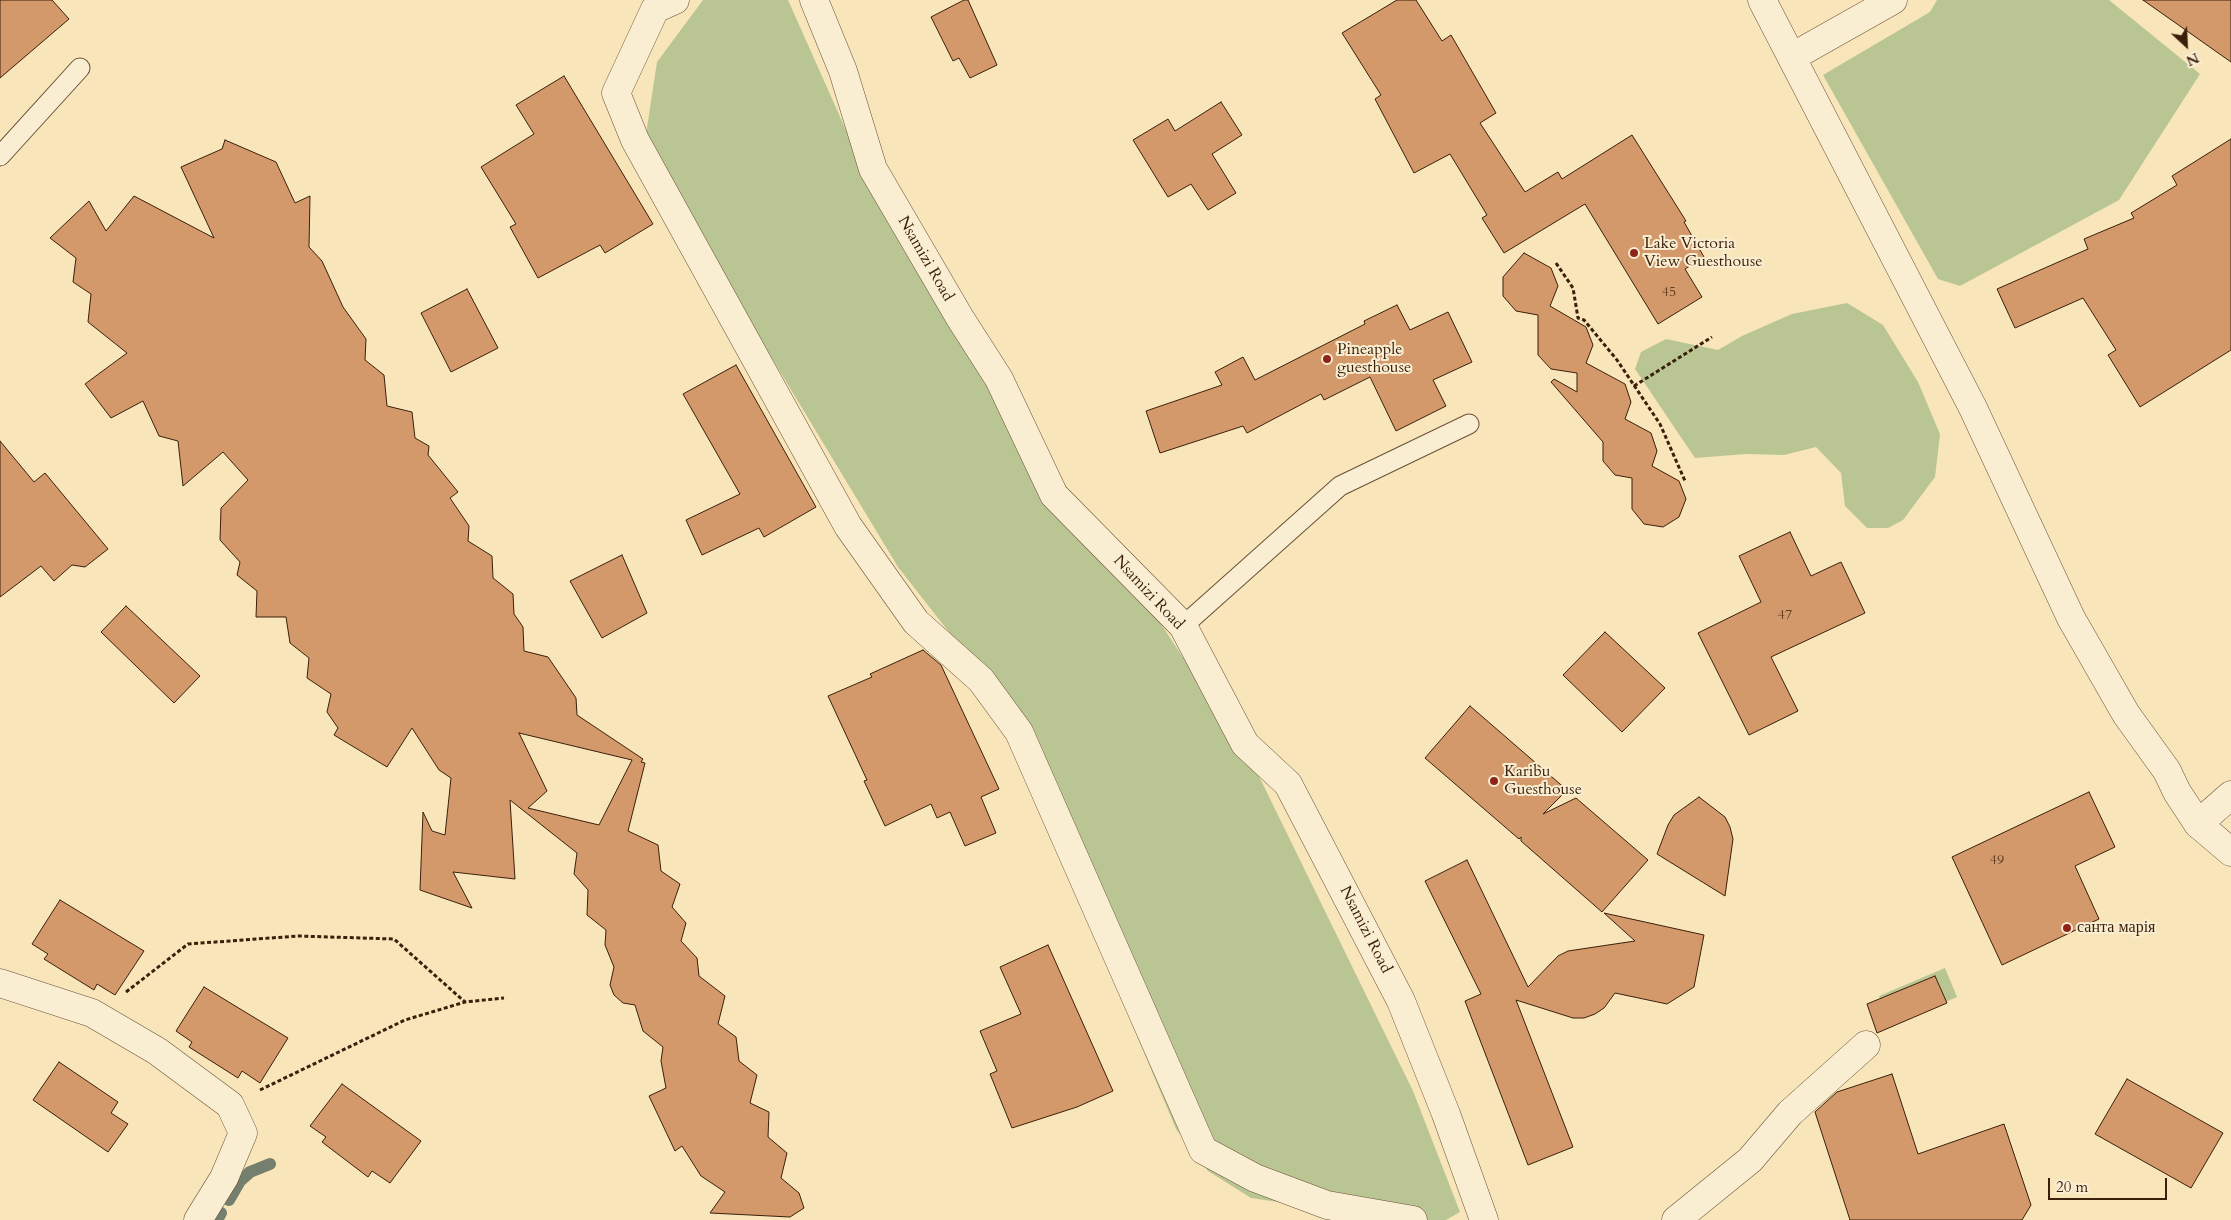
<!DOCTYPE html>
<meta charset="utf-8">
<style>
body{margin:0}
#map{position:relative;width:2231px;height:1220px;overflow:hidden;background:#f8e5ba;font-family:Cardo,serif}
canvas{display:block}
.north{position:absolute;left:2161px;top:20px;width:50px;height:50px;-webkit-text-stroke:4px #faeed2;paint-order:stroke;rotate:155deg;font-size:14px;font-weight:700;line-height:20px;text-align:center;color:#3a1f0a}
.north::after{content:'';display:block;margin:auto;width:18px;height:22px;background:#3a1f0a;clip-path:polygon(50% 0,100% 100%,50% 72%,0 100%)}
.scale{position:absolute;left:2048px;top:1178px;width:119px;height:22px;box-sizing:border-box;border:2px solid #3a1f0a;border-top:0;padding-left:6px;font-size:15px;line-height:18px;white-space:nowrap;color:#3a1f0a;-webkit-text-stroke:4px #faeed2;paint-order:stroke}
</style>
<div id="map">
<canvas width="2231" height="1220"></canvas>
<div class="north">N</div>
<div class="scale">20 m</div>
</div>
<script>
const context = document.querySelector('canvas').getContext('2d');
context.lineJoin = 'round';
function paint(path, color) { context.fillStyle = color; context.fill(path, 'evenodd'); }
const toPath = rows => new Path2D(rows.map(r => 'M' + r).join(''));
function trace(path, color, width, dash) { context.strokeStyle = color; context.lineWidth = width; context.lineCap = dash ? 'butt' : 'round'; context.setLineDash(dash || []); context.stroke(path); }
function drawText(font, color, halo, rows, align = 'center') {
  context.font = font + ' Cardo,serif'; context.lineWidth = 4; context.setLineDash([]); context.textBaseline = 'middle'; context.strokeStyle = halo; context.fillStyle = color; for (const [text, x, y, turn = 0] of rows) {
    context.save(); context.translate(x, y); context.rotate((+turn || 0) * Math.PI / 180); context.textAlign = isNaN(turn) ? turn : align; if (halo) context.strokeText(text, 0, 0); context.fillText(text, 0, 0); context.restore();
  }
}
paint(toPath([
 [703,0,788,0,858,157,967,346,1120,562,1252,762,1413,1091,1460,1212,1446,1220,1402,1220,1251,1198,1208,1171,1176,1129,1077,893,981,673,898,567,735,297,645,141,657,62],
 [1937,0,2109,0,2200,74,2119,200,1960,286,1938,279,1823,75,1930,12],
 [1847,303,1883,325,1918,382,1940,434,1935,477,1903,520,1888,528,1867,528,1845,506,1841,473,1816,447,1784,455,1746,454,1695,458,1635,369,1641,352,1666,339,1718,350,1742,336,1792,314],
 [1945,968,1957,997,1891,1025,1879,996]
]), '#b9c693');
trace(toPath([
 [229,1200,240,1181,250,1172,270,1164],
 [217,1220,221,1213]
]), '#757f6d', 12);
const building = toPath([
 [0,0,52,0,69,19,0,78,0,0],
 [964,0,968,0,997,65,970,78,959,58,953,61,931,17,964,0],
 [1397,0,1416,0,1442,41,1451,35,1496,113,1480,123,1525,192,1558,172,1562,179,1632,135,1686,221,1684,222,1704,257,1685,269,1702,297,1658,324,1585,204,1504,253,1482,218,1487,215,1450,154,1414,173,1375,99,1381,95,1342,33,1397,0],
 [2143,0,2231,0,2231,62,2143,0],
 [564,76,653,224,605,253,600,245,538,278,510,227,516,224,481,167,534,134,516,105,564,76],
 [1221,102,1242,135,1212,154,1236,193,1208,210,1191,184,1168,197,1133,140,1168,119,1175,131,1221,102],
 [2231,139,2231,350,2140,407,2108,355,2116,350,2083,298,2015,328,1997,289,2088,249,2084,239,2134,218,2131,213,2177,185,2172,176,2231,139],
 [225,140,276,162,295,203,310,196,309,247,322,261,343,307,366,339,365,360,384,375,387,406,412,412,415,438,429,446,428,455,458,492,450,498,469,526,468,541,492,556,493,578,513,594,514,614,523,627,524,651,548,657,576,698,577,715,643,759,641,762,645,763,628,831,658,845,661,871,680,884,672,907,686,923,681,941,697,958,699,976,725,996,718,1024,736,1037,739,1061,757,1075,750,1103,769,1112,768,1137,787,1153,781,1178,799,1193,804,1208,790,1217,710,1213,725,1192,701,1176,682,1146,675,1151,649,1096,666,1088,661,1061,663,1047,643,1031,635,1005,623,1003,614,995,610,985,614,967,605,945,606,930,587,915,588,890,574,874,577,853,510,800,515,879,453,872,472,908,420,890,423,812,432,831,445,835,451,778,439,770,412,728,387,767,334,735,338,728,327,712,331,694,307,678,309,658,290,643,286,617,256,617,257,591,237,575,240,562,220,540,221,508,248,480,223,452,183,486,178,441,159,436,143,401,111,418,85,384,127,353,88,322,91,294,73,282,76,258,50,238,89,201,106,231,134,196,214,238,181,167,222,149,225,140],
 [519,733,632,760,599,825,528,808,547,791,519,733],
 [1524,253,1551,268,1558,286,1550,306,1586,327,1593,345,1586,363,1625,384,1631,402,1625,419,1651,433,1657,451,1652,466,1679,481,1686,499,1679,517,1663,527,1644,524,1632,509,1632,478,1615,475,1603,461,1603,442,1551,382,1554,379,1577,392,1577,373,1551,369,1538,355,1538,315,1516,311,1503,296,1503,277,1524,253],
 [467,289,498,348,451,372,421,313,467,289],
 [1397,305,1410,330,1448,312,1472,362,1433,380,1446,406,1396,431,1370,377,1324,400,1321,394,1247,433,1243,426,1160,453,1146,411,1222,385,1215,372,1243,357,1255,380,1365,324,1364,321,1397,305],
 [736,365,816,507,764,537,759,528,702,555,686,520,740,494,683,394,736,365],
 [0,441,34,482,45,473,108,549,85,567,72,565,54,581,41,566,0,597,0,441],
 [1790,532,1811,576,1841,562,1865,613,1771,657,1798,711,1749,735,1698,633,1761,602,1739,556,1790,532],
 [622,555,647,613,602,638,570,581,622,555],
 [126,606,200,676,174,703,101,632,126,606],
 [1605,632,1665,688,1622,732,1563,675,1605,632],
 [923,650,941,665,999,789,981,797,996,833,965,846,950,812,937,818,931,804,885,826,864,781,867,780,828,696,872,677,870,674,923,650],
 [1470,706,1567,790,1543,814,1576,798,1648,860,1602,912,1521,841,1521,837,1519,839,1425,758,1470,706],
 [2089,792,2115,847,2075,866,2099,919,2002,965,1952,857,2089,792],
 [1699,797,1725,817,1730,827,1733,839,1725,896,1657,854,1668,825,1674,815,1699,797],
 [1467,860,1528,987,1558,956,1568,951,1635,941,1604,913,1704,935,1694,987,1667,1004,1615,993,1604,1008,1595,1014,1584,1018,1573,1018,1516,1000,1573,1147,1528,1165,1465,1001,1481,994,1425,881,1467,860],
 [60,900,144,951,115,995,97,984,94,990,44,959,48,954,32,944,60,900],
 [1048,945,1113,1091,1077,1107,1012,1128,990,1074,997,1071,980,1031,1021,1014,1000,967,1048,945],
 [1935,976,1947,1003,1877,1033,1867,1004,1935,976],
 [204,987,288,1038,260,1083,242,1071,238,1078,189,1047,192,1042,176,1031,204,987],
 [59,1062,118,1102,111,1113,128,1124,108,1152,33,1100,59,1062],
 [1892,1074,1918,1154,2004,1124,2031,1205,2022,1220,1850,1220,1815,1112,1837,1092,1892,1074],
 [2127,1079,2223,1133,2191,1188,2095,1134,2127,1079],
 [342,1084,421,1141,390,1183,372,1171,368,1177,322,1142,326,1137,310,1126,342,1084]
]);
paint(building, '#d4996b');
trace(building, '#3a1f0a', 1);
const service = toPath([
 [0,156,80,68],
 [1183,626,1340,486,1469,424]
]);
const minor = toPath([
 [675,0,655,9,616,93,635,140,848,526,916,622,981,680,1019,732,1203,1150,1255,1178,1327,1205,1413,1220],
 [1792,57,1893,0],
 [2198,824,2231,795],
 [0,983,92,1013,157,1051,230,1105,243,1133,224,1178,198,1220],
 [1676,1220,1750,1160,1790,1113,1866,1045]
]);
const tertiary = toPath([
 [814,0,843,71,873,169,960,318,999,379,1054,495,1183,626,1245,744,1288,784,1401,1001,1446,1114,1484,1220],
 [1762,0,1973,408,2071,618,2126,714,2167,771,2177,792,2198,824,2231,852]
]);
trace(service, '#6a5036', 21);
trace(minor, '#6a5036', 29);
trace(tertiary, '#6a5036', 29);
trace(toPath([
 [1556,263,1573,288,1578,318,1584,320,1617,360,1660,424,1685,481],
 [1634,386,1712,337],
 [126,992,188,944,298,936,394,939,465,1002,504,998],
 [260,1090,405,1020,465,1002]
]), '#3a1f0a', 3, [4, 2.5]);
trace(service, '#faeed2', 19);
trace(minor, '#faeed2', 28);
trace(tertiary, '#faeed2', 28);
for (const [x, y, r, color] of [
 [1634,253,5,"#8f2418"],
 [1327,359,5,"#8f2418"],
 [1494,781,5,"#8f2418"],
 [2067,928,5,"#8f2418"]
]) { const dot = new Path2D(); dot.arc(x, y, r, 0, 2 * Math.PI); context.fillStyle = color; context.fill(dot); trace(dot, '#faeed2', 2); }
drawText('14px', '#603e22', null, [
 ["45",1669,293],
 ["47",1785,616],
 ["49",1997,861]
]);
drawText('16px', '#3a1f0a', '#faeed2', [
 ["Lake Victoria",1644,244],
 ["View Guesthouse",1644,262],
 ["Pineapple",1337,350],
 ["guesthouse",1337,368],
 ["Karibu",1504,772],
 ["Guesthouse",1504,790],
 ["санта марія",2077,928]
], 'left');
drawText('16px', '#3a1f0a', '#faeed2', [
 ["Nsamizi Road",925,259,60],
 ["Nsamizi Road",1148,593,47],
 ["Nsamizi Road",1365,930,63]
]);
</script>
